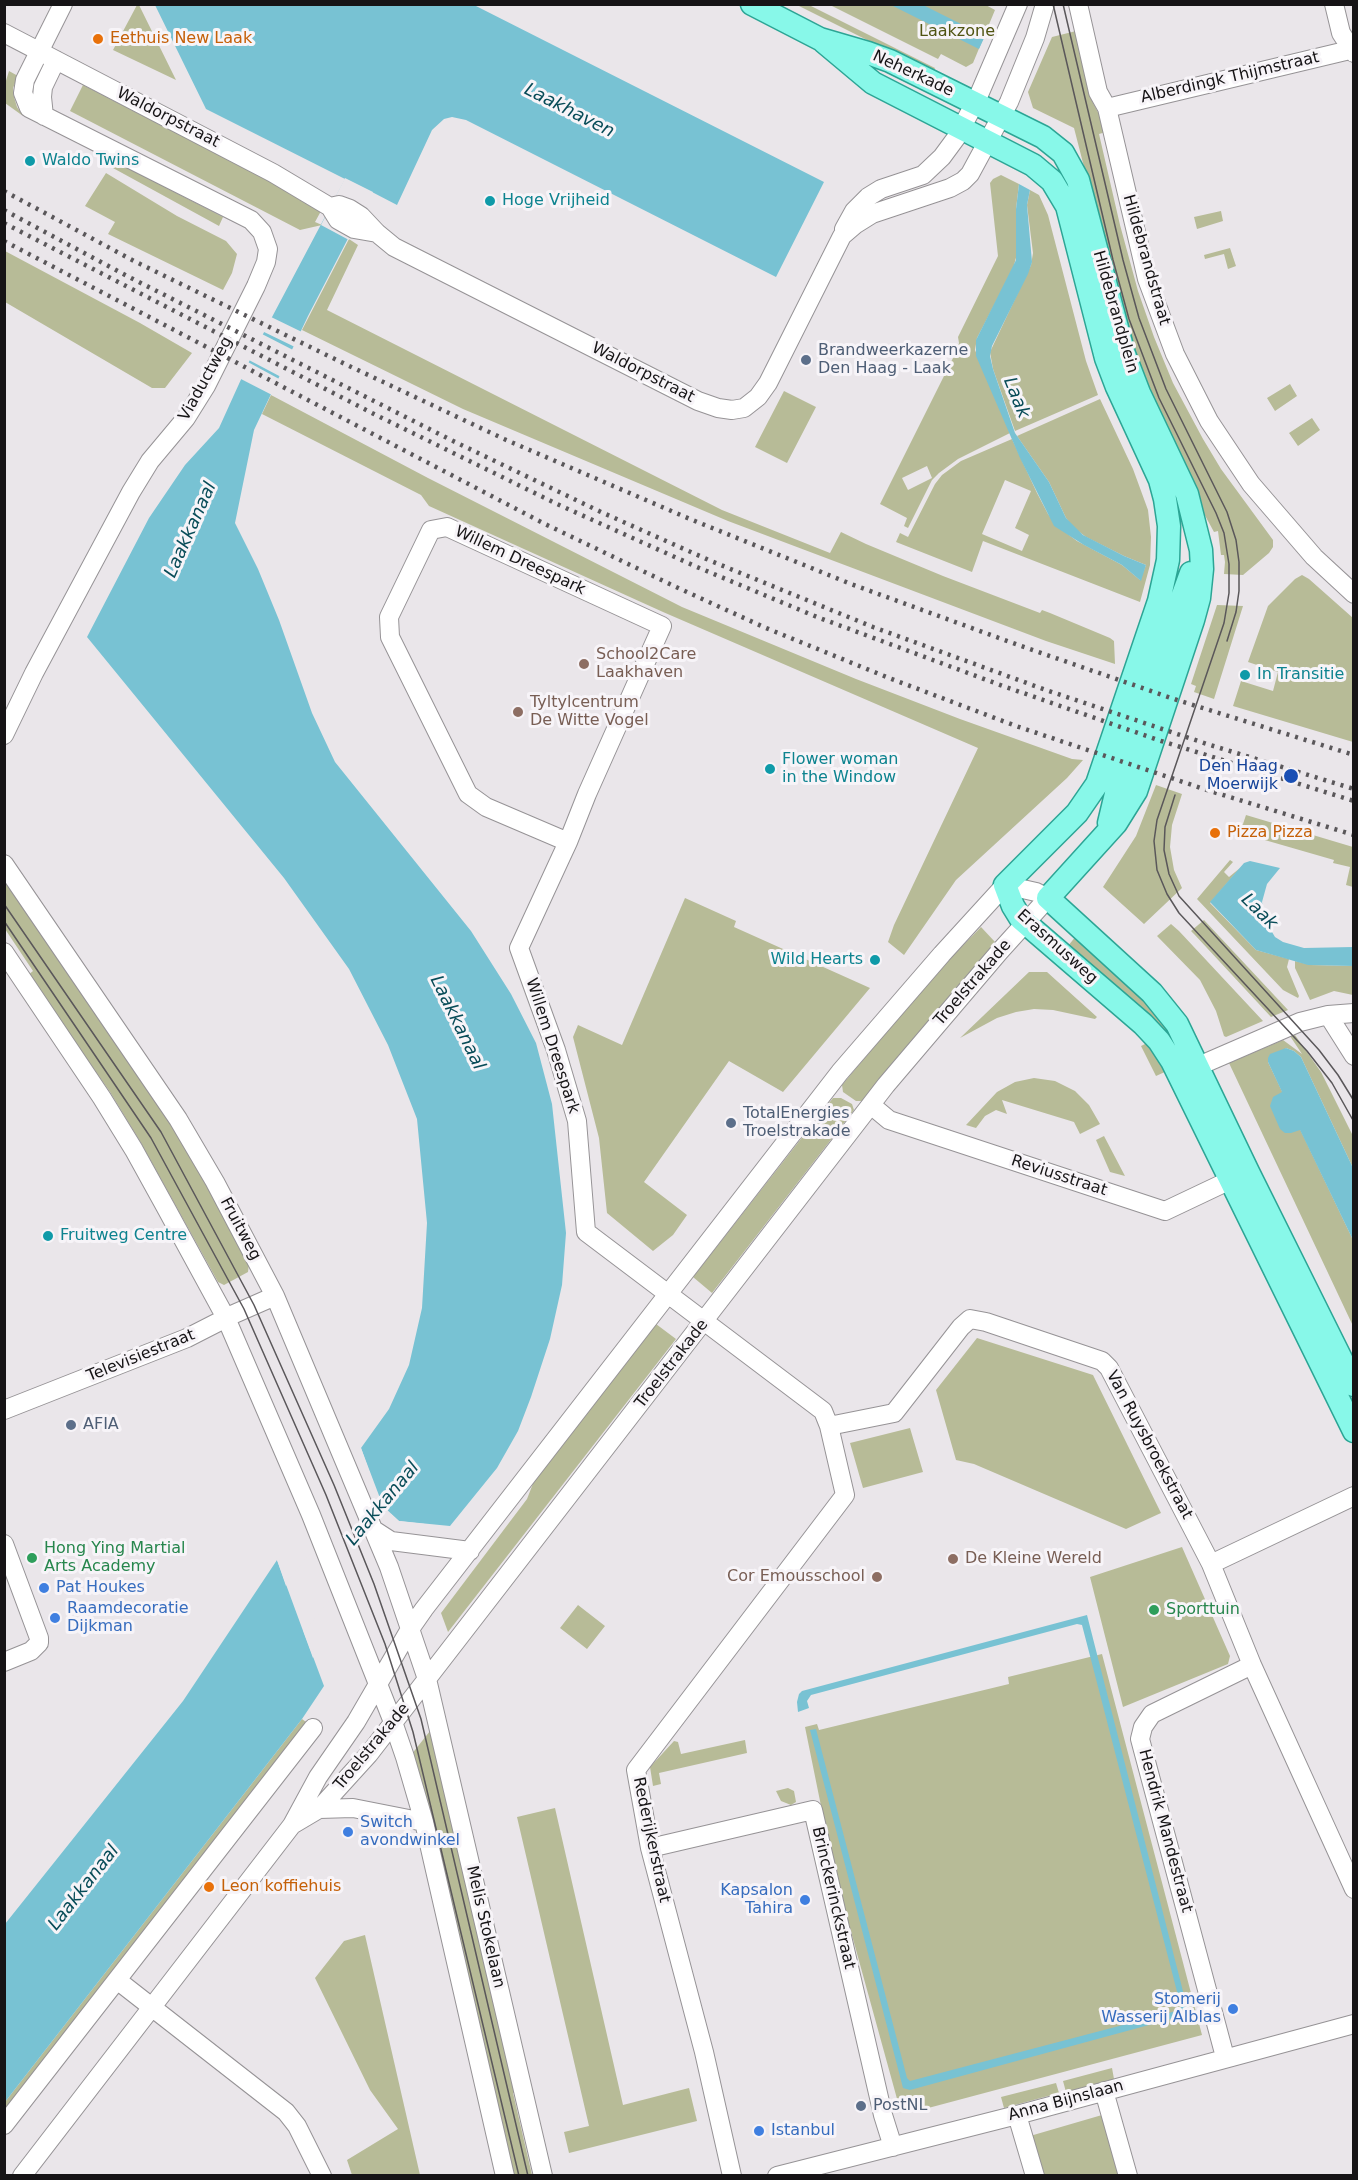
<!DOCTYPE html>
<style>
body{margin:0}
#map{position:relative;width:1358px;height:2180px;overflow:hidden;background:#eae6ea;font-family:"DejaVu Sans",sans-serif}
canvas{display:block}
.frame{position:absolute;inset:0;border:6px solid #161416;pointer-events:none}
</style>
<div id="map">
<canvas width="1358" height="2180"></canvas>
<div class="frame"></div>
</div>
<script>
const context = document.querySelector('canvas').getContext('2d');
context.lineJoin = 'round';
function paint(path, color) { context.fillStyle = color; context.fill(path, 'evenodd'); }
const toPath = rows => new Path2D(rows.map(r => 'M' + r).join(''));
function trace(path, color, width, dash) { context.strokeStyle = color; context.lineWidth = width; context.lineCap = dash ? 'butt' : 'round'; context.setLineDash(dash || []); context.stroke(path); }
function drawText(font, color, halo, rows, align = 'center') {
  context.font = font + ' "DejaVu Sans",sans-serif'; context.lineWidth = 6; context.setLineDash([]); context.textBaseline = 'middle'; context.strokeStyle = halo; context.fillStyle = color; for (const [text, x, y, turn = 0] of rows) {
    context.save(); context.translate(x, y); context.rotate((+turn || 0) * Math.PI / 180); context.textAlign = isNaN(turn) ? turn : align; if (halo) context.strokeText(text, 0, 0); context.fillText(text, 0, 0); context.restore();
  }
}
paint(toPath([
 [984,4,995,10,973,63,966,67,941,54,938,59,830,5],
 [137,5,139,5,176,80,113,50],
 [797,5,809,5,935,68,933,73],
 [1076,31,1093,103,1100,116,1106,132,1099,134,1120,225,1138,291,1154,337,1173,383,1203,439,1221,469,1273,540,1273,547,1269,553,1243,575,1224,574,1225,562,1224,555,1221,555,1218,531,1214,532,1201,508,1144,383,1124,322,1074,128,1033,108,1028,92,1052,37],
 [9,71,18,76,13,88,14,97,17,107,23,116,5,103,5,84],
 [83,85,308,201,321,211,315,222,322,225,300,230,70,111],
 [116,162,223,217,219,226,113,168],
 [106,173,177,216,226,241,237,254,232,273,223,290,108,234,115,222,85,206],
 [1001,175,1019,184,1016,209,1017,254,1013,269,977,338,975,350,1010,433,958,459,939,473,932,480,908,528,904,526,907,518,880,504,957,350,959,343,958,337,998,256,990,183,993,179],
 [927,466,932,478,908,490,902,478],
 [1030,190,1039,195,1048,215,1086,361,1098,395,1015,431,993,369,990,352,1031,265,1033,253,1027,205],
 [1221,211,1223,221,1197,229,1194,217],
 [349,239,358,245,327,310,722,510,830,553,841,532,866,544,943,576,1040,613,1042,610,1050,613,1110,638,1114,641,1115,664,1046,641,728,521,463,409,302,330],
 [1230,248,1236,266,1228,269,1224,254,1205,259,1204,255],
 [5,251,140,323,192,353,165,388,152,388,5,302],
 [1290,384,1297,396,1275,411,1267,398],
 [784,391,816,407,787,463,755,447],
 [271,395,428,478,682,607,856,679,960,719,1072,759,1083,760,1067,778,956,880,904,955,888,942,894,925,978,748,663,612,429,506,421,495,262,414],
 [1100,399,1133,469,1148,510,1151,537,1150,565,1140,602,983,541,972,572,896,542,900,533,908,537,935,484,942,475,961,461,1012,439,1037,493,1048,514,1057,526,1077,541,1122,565,1140,580,1146,565,1124,556,1086,537,1073,527,1066,518,1049,482,1017,436],
 [1005,480,1031,491,1015,528,1029,535,1022,551,982,534],
 [1312,418,1320,430,1298,446,1289,433],
 [1302,575,1309,579,1353,618,1353,742,1233,706,1241,681,1273,691,1278,672,1248,662,1268,606,1295,579],
 [1217,605,1243,606,1214,699,1194,692,1196,686,1191,684],
 [1156,785,1182,794,1172,825,1170,847,1174,870,1182,888,1144,924,1103,887,1136,836],
 [1246,815,1353,847,1353,887,1346,885,1350,867,1333,863,1334,860,1237,832,1243,824],
 [1230,860,1233,862,1224,872,1229,877,1240,868,1210,903,1256,950,1289,959,1287,967,1299,996,1298,998,1283,990,1197,899],
 [4,878,171,1124,208,1185,249,1263,248,1272,224,1285,218,1282,141,1143,110,1092,28,975,33,971,5,929],
 [685,898,736,921,734,927,870,988,783,1092,729,1061,644,1182,687,1215,673,1235,653,1251,607,1213,599,1138,573,1037,578,1025,622,1045],
 [1204,920,1288,1010,1271,1017,1194,934,1191,931],
 [1171,924,1179,931,1263,1021,1226,1037,1224,1036,1216,1011,1200,980,1157,936],
 [981,927,996,943,862,1101,856,1101,843,1092,842,1085,935,974],
 [1076,936,1149,1004,1171,1028,1184,1054,1068,946],
 [1295,961,1311,965,1353,966,1353,995,1334,991,1310,1000,1295,968],
 [1029,972,1047,972,1097,1017,1095,1019,1053,1010,1034,1009,1016,1012,997,1018,960,1038],
 [1295,1035,1321,1072,1353,1136,1353,1168,1301,1057,1294,1051,1286,1048,1268,1062,1353,1240,1353,1326,1229,1063,1283,1040,1302,1054,1290,1036],
 [1147,1043,1167,1071,1156,1076,1141,1046],
 [1034,1078,1055,1081,1075,1091,1089,1105,1100,1124,1080,1134,1074,1122,1002,1100,1007,1114,996,1110,985,1116,976,1128,966,1125,997,1092,1015,1082],
 [833,1098,841,1098,852,1104,854,1110,712,1293,693,1277],
 [1104,1136,1125,1176,1110,1172,1096,1140],
 [656,1324,676,1339,448,1632,441,1613,527,1499,534,1481],
 [977,1338,1093,1375,1161,1513,1126,1529,974,1464,956,1460,936,1390],
 [910,1428,923,1472,863,1488,850,1443],
 [1182,1547,1230,1656,1228,1664,1123,1707,1090,1577],
 [578,1605,605,1626,587,1649,560,1628],
 [1102,1654,1202,2035,917,2111,899,2106,834,1870,805,1727,817,1724,819,1730,1009,1684,1008,1677],
 [302,1719,310,1725,5,2118,5,2102],
 [434,1726,519,2091,513,2093,532,2175,511,2175,411,1755],
 [745,1740,747,1753,659,1773,661,1784,653,1786,650,1767,674,1741,678,1742,681,1754],
 [788,1788,794,1791,796,1802,791,1805,781,1801,776,1791],
 [555,1808,623,2105,689,2088,697,2121,569,2153,564,2132,589,2126,517,1817],
 [365,1935,420,2175,352,2175,347,2160,398,2129,370,2090,315,1978,344,1941],
 [1112,2068,1114,2079,1066,2092,1063,2081],
 [1056,2083,1059,2093,1004,2108,1001,2097],
 [1102,2115,1119,2175,1042,2175,1030,2136]
]), '#b7bb97');
paint(toPath([
 [155,5,474,5,824,182,776,277,466,120,452,117,444,119,432,130,397,205,372,192,308,316,254,430,235,523,258,569,279,620,312,713,335,762,471,931,511,994,536,1043,552,1104,566,1233,562,1285,550,1339,531,1397,518,1431,497,1468,450,1526,399,1521,391,1514,303,1630,324,1686,302,1719,5,2102,5,1924,183,1701,277,1560,286,1586,373,1482,361,1448,389,1409,409,1365,422,1308,427,1223,417,1119,388,1045,349,969,284,878,87,637,149,518,185,465,219,428,253,353,345,179,206,109],
 [891,5,923,5,985,36,979,49],
 [1019,184,1030,190,1027,205,1032,262,1028,274,992,346,990,356,993,369,1015,433,1049,482,1066,518,1083,535,1124,556,1146,565,1141,581,1122,565,1084,545,1054,526,1020,458,976,356,976,340,1016,260,1016,209],
 [1250,861,1280,868,1267,884,1262,902,1266,922,1275,937,1283,942,1304,948,1353,947,1353,966,1308,965,1256,950,1210,902,1244,863],
 [1286,1048,1294,1051,1301,1057,1353,1168,1353,1240,1300,1130,1291,1133,1285,1133,1280,1129,1270,1106,1273,1097,1282,1092,1268,1062,1268,1058,1270,1054],
 [1087,1615,1187,2007,1182,2016,910,2090,903,2088,810,1730,816,1729,907,2078,910,2081,1180,2010,1181,2007,1082,1625,1077,1624,811,1695,807,1701,809,1708,798,1712,797,1702,799,1694,802,1691]
]), '#78c2d3');
paint(toPath([
 [345,178,373,192,349,240,321,225],
 [269,316,304,333,297,348,262,331],
 [260,333,295,351,283,378,247,359],
 [246,361,281,380,274,396,239,378],
 [361,1448,383,1506,399,1521,425,1524,423,1526,399,1524,392,1518,306,1630,315,1655,313,1658,277,1560,279,1558,288,1580,369,1481,359,1451]
]), '#eae6ea');
const minor = toPath([
 [1078,4,1098,92,1107,108,1147,279,1175,354,1209,421,1251,484,1314,557,1354,594],
 [1334,4,1341,33,1354,53],
 [4,33,273,173,330,207,338,220,354,229,377,233],
 [1107,108,1354,49],
 [44,116,42,97,43,87,56,60],
 [330,207,339,205,350,209,361,216,377,233,394,247,698,401,718,408,732,410,744,408,758,397,768,383,842,236,856,224,872,214,950,188,963,181,970,174,1009,102,1035,38,1045,4],
 [844,229,854,211,868,197,881,189,923,175,942,157,956,138,978,97,1018,4],
 [4,735,34,673,131,492,150,461,186,418,206,386,256,286,266,262,268,249,262,232,251,220,29,108,23,93,25,80,63,4],
 [568,842,486,807,468,794,390,637,389,617,431,530,447,527,662,626,587,794,568,842,561,857,519,948,556,1050,577,1121,586,1232,823,1411,829,1426,845,1495,636,1770,650,1848,704,2052,732,2176],
 [4,864,178,1119,215,1182,275,1296,389,1567,427,1679,543,2176],
 [4,952,102,1098,134,1150,166,1208,226,1318,311,1515,393,1722,405,1757,424,1822,505,2176],
 [1328,1015,1354,1056],
 [1187,1071,1300,1022,1328,1015,1354,1013],
 [871,1105,889,1120,1165,1211,1243,1174],
 [4,1410,187,1338,234,1314,275,1296],
 [829,1426,894,1413,961,1327,970,1319,986,1322,1102,1361,1109,1368,1211,1564,1252,1665,1354,1889],
 [374,1530,391,1541,470,1551],
 [4,1544,39,1638,39,1643,31,1651,4,1662],
 [1211,1564,1354,1496],
 [319,1809,353,1808,424,1822],
 [650,1848,813,1810,883,2115,893,2147],
 [117,1980,286,2112,297,2126,322,2176],
 [1225,2057,1140,1739,1143,1727,1152,1714,1252,1665],
 [1104,2091,1128,2176],
 [1017,2115,1035,2176],
 [4,2125,313,1728],
 [22,2176,292,1825,318,1777,356,1722,410,1629,424,1609,840,1072,942,954,1005,885,1036,892,1048,898,1000,951,886,1085,369,1754,319,1809,292,1825],
 [777,2176,1017,2115,1354,2024]
]);
const major = toPath([
 [752,4,820,39,868,53,890,61,1043,137,1063,153,1078,180,1124,354,1139,393,1187,494,1201,550,1202,569,1199,598,1193,620,1136,791,1116,823,1048,898,1152,993,1177,1024,1248,1172,1354,1385],
 [824,42,873,83,1033,165,1052,181,1067,206,1106,358,1117,387,1160,480,1165,499,1169,526,1168,560,1159,601,1097,784,1077,813,1005,885,1013,906,1021,919,1143,1024,1159,1041,1172,1061,1354,1431],
 [1109,823,1120,777,1173,622,1191,573]
]);
trace(minor, '#969396', 20);
trace(major, '#2ca595', 25);
trace(minor, '#fff', 18);
trace(major, '#88f8e9', 22);
trace(toPath([
 [1053,4,1113,260,1129,319,1159,398,1216,513,1224,533,1229,564,1229,593,1224,623,1157,820,1154,841,1157,870,1167,894,1179,913,1307,1051,1332,1083,1354,1122],
 [1063,4,1123,260,1139,318,1166,389,1227,512,1236,540,1239,562,1239,591,1236,612,1227,641],
 [1175,795,1165,827,1164,850,1169,874,1179,896,1319,1050,1338,1075,1354,1101],
 [4,904,161,1132,254,1305,334,1485,374,1584,421,1719,528,2176],
 [4,921,151,1138,244,1309,326,1495,385,1644,413,1732,519,2176]
]), '#5a575a', 1.5);
trace(toPath([
 [4,191,134,261,345,364,504,439,690,519,851,584,1021,646,1177,700,1354,755],
 [4,210,127,276,451,440,601,512,711,561,873,627,1046,690,1207,744,1354,789],
 [4,223,374,414,557,504,697,567,817,617,1003,686,1158,740,1354,801],
 [4,241,545,524,676,587,766,628,889,678,1016,726,1210,791,1354,835]
]), '#5a575a', 4.5, [3, 6]);
for (const [x, y, r, color] of [
 [98,39,6,"#e8710a"],
 [30,161,6,"#0f9aa8"],
 [490,201,6,"#0f9aa8"],
 [806,360,6,"#5c6f8a"],
 [584,664,6,"#8d6e63"],
 [1245,675,6,"#0f9aa8"],
 [518,712,6,"#8d6e63"],
 [770,769,6,"#0f9aa8"],
 [1291,776,8,"#1a4fb4"],
 [1215,833,6,"#e8710a"],
 [875,960,6,"#0f9aa8"],
 [731,1123,6,"#5c6f8a"],
 [48,1236,6,"#0f9aa8"],
 [71,1425,6,"#5c6f8a"],
 [32,1558,6,"#2e9e5b"],
 [953,1559,6,"#8d6e63"],
 [877,1577,6,"#8d6e63"],
 [44,1588,6,"#3f7fe0"],
 [1154,1610,6,"#2e9e5b"],
 [55,1618,6,"#3f7fe0"],
 [348,1832,6,"#3f7fe0"],
 [209,1887,6,"#e8710a"],
 [805,1900,6,"#3f7fe0"],
 [1233,2009,6,"#3f7fe0"],
 [861,2106,6,"#5c6f8a"],
 [759,2131,6,"#3f7fe0"]
]) { const dot = new Path2D(); dot.arc(x, y, r, 0, 2 * Math.PI); context.fillStyle = color; context.fill(dot); trace(dot, '#f7f4f8', 2); }
drawText('16px', '#505412', '#f7f4f8', [
 ["Laakzone",957,32]
]);
drawText('16px', '#c56008', '#f7f4f8', [
 ["Eethuis New Laak",110,39],
 ["Pizza Pizza",1227,833],
 ["Leon koffiehuis",221,1887]
], 'left');
drawText('16px', '#161416', '#f7f4f8', [
 ["Neherkade",913,74,25],
 ["Alberdingk Thijmstraat",1230,78,-13],
 ["Waldorpstraat",168,118,27],
 ["Hildebrandstraat",1146,260,74],
 ["Hildebrandplein",1115,312,74],
 ["Waldorpstraat",643,373,27],
 ["Viaductweg",206,379,-61],
 ["Willem Dreespark",520,561,25],
 ["Erasmusweg",1057,947,42],
 ["Troelstrakade",973,983,-49],
 ["Willem Dreespark",552,1046,72],
 ["Reviusstraat",1059,1176,18],
 ["Fruitweg",240,1229,62],
 ["Televisiestraat",141,1356,-22],
 ["Troelstrakade",672,1364,-52],
 ["Van Ruysbroekstraat",1149,1445,62],
 ["Troelstrakade",372,1747,-50],
 ["Hendrik Mandestraat",1165,1831,75],
 ["Rederijkerstraat",651,1840,78],
 ["Brinckerinckstraat",833,1898,77],
 ["Melis Stokelaan",485,1927,77],
 ["Anna Bijnslaan",1066,2101,-15]
]);
drawText('16px', '#0d838f', '#f7f4f8', [
 ["Waldo Twins",42,161],
 ["Hoge Vrijheid",502,201],
 ["In Transitie",1257,675],
 ["Flower woman",782,760],
 ["in the Window",782,778],
 ["Wild Hearts",863,960,"right"],
 ["Fruitweg Centre",60,1236]
], 'left');
drawText('16px', '#4e5e75', '#f7f4f8', [
 ["Brandweerkazerne",818,351],
 ["Den Haag - Laak",818,369],
 ["TotalEnergies",743,1114],
 ["Troelstrakade",743,1132],
 ["AFIA",83,1425],
 ["PostNL",873,2106]
], 'left');
drawText('16px', '#785e54', '#f7f4f8', [
 ["School2Care",596,655],
 ["Laakhaven",596,673],
 ["Tyltylcentrum",530,703],
 ["De Witte Vogel",530,721],
 ["De Kleine Wereld",965,1559],
 ["Cor Emousschool",865,1577,"right"]
], 'left');
drawText('16px', '#164399', '#f7f4f8', [
 ["Den Haag",1278,767],
 ["Moerwijk",1278,785]
], 'right');
drawText('16px', '#27864d', '#f7f4f8', [
 ["Hong Ying Martial",44,1549],
 ["Arts Academy",44,1567],
 ["Sporttuin",1166,1610]
], 'left');
drawText('16px', '#366cbe', '#f7f4f8', [
 ["Pat Houkes",56,1588],
 ["Raamdecoratie",67,1609],
 ["Dijkman",67,1627],
 ["Switch",360,1823],
 ["avondwinkel",360,1841],
 ["Kapsalon",793,1891,"right"],
 ["Tahira",793,1909,"right"],
 ["Stomerij",1221,2000,"right"],
 ["Wasserij Alblas",1221,2018,"right"],
 ["Istanbul",771,2131]
], 'left');
drawText('italic 18px', '#084c58', '#f7f4f8', [
 ["Laakhaven",569,111,27],
 ["Laak",1016,398,68],
 ["Laakkanaal",191,530,-66],
 ["Laak",1259,912,44],
 ["Laakkanaal",457,1023,64],
 ["Laakkanaal",383,1504,-50],
 ["Laakkanaal",84,1888,-52]
]);
</script>
